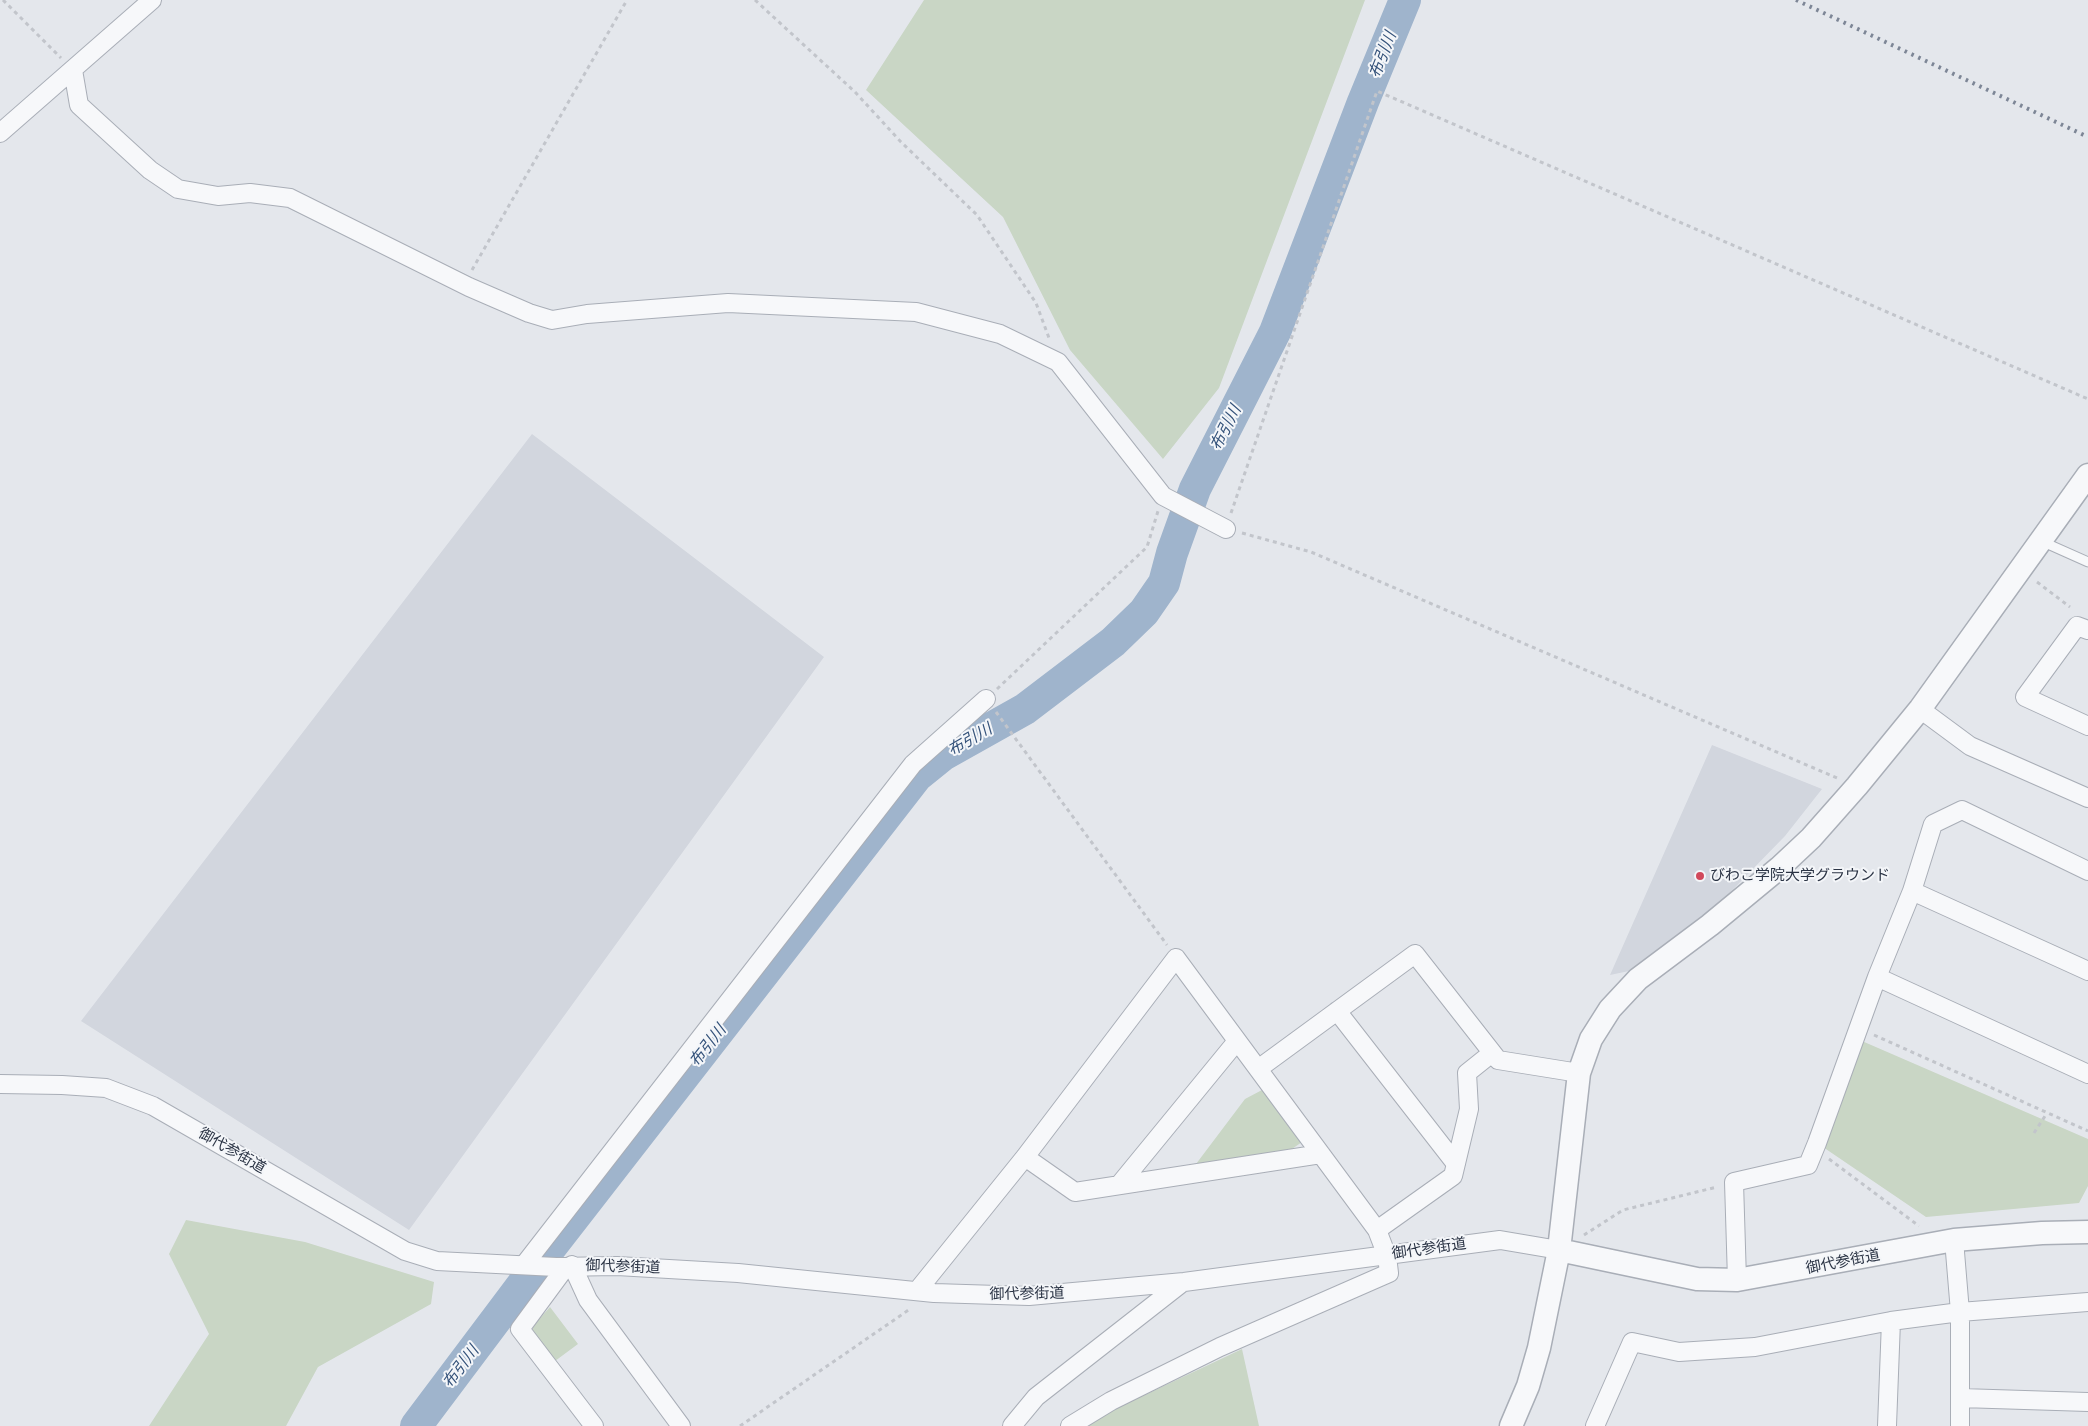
<!DOCTYPE html>
<meta charset="utf-8">
<style>
body{margin:0}
canvas{display:block;background:#e4e7ec}
</style>
<canvas width="2088" height="1426"></canvas>
<script>
const context = document.querySelector('canvas').getContext('2d');
context.lineJoin = 'round';
function paint(path, color) { context.fillStyle = color; context.fill(path, 'evenodd'); }
const toPath = rows => new Path2D(rows.map(r => 'M' + r).join(''));
function trace(path, color, width, dash) { context.strokeStyle = color; context.lineWidth = width; context.lineCap = dash ? 'butt' : 'round'; context.setLineDash(dash || []); context.stroke(path); }
function drawText(font, color, halo, rows, align = 'center') {
  context.font = font + ' "PT Sans Narrow","Noto Sans JP",sans-serif'; context.lineWidth = 4; context.setLineDash([]); context.textBaseline = 'middle'; context.strokeStyle = halo; context.fillStyle = color; for (const [text, x, y, turn = 0] of rows) {
    context.save(); context.translate(x, y); context.rotate((+turn || 0) * Math.PI / 180); context.textAlign = isNaN(turn) ? turn : align; if (halo) context.strokeText(text, 0, 0); context.fillText(text, 0, 0); context.restore();
  }
}
paint(toPath([
 [532,434,824,657,409,1230,81,1021],
 [1712,745,1822,789,1785,836,1707,916,1629,971,1610,975]
]), '#d2d6de');
paint(toPath([
 [924,0,1365,0,1219,388,1163,459,1070,350,1003,217,866,90],
 [1855,1038,2088,1139,2088,1186,2079,1203,1926,1217,1817,1143],
 [1262,1090,1302,1142,1289,1151,1196,1164,1245,1099],
 [186,1220,305,1242,434,1282,431,1304,318,1367,286,1426,149,1426,209,1334,169,1254],
 [550,1307,578,1344,551,1364,533,1339,533,1326],
 [1242,1349,1259,1426,1088,1426,1113,1410]
]), '#c9d6c5');
trace(toPath([
 [416,1426,534,1269,917,776,943,755,1025,709,1113,642,1144,612,1164,583,1172,553,1195,489,1275,332,1363,102,1405,0]
]), '#9fb4cc', 32);
const service = toPath([
 [2041,541,2088,562]
]);
const minor = toPath([
 [73,70,79,105,150,170,178,189,218,196,250,193,290,198,469,287,529,313,552,320,587,314,728,303,916,312,1000,334,1058,362,1163,496,1226,529],
 [0,133,152,0],
 [2088,630,2077,626,2025,697,2088,726],
 [1920,709,1970,746,2088,798],
 [1912,891,2088,971],
 [1877,977,2088,1074],
 [1337,1011,1456,1164],
 [1258,1069,1415,954,1498,1060,1579,1073],
 [0,1084,62,1085,106,1088,153,1106,405,1251,437,1261,556,1267,617,1266,738,1273,934,1293,1029,1296,1184,1282,1500,1240,1559,1250],
 [1025,1157,1075,1192,1321,1154],
 [1119,1185,1237,1041],
 [1377,1230,1453,1176,1469,1109,1467,1073,1492,1053],
 [1954,1240,1960,1312,1960,1426],
 [524,1265,913,764,986,699],
 [1737,1280,1734,1182,1808,1165,1817,1143,1877,977,1912,891,1933,824,1962,810,2088,871],
 [917,1291,1025,1157,1176,958,1377,1230,1387,1256,1389,1273,1220,1347,1111,1401,1070,1426],
 [1961,1398,2088,1402],
 [594,1426,520,1329,562,1272,572,1265,588,1300,681,1426],
 [1012,1426,1036,1397,1183,1282],
 [1595,1426,1632,1342,1679,1352,1755,1347,1891,1321,1960,1312,2088,1302],
 [1887,1426,1891,1321]
]);
const tertiary = toPath([
 [1559,1250,1697,1279,1737,1280,1954,1240,2042,1233,2088,1232],
 [1511,1426,1528,1386,1539,1348,1559,1250,1579,1073,1591,1039,1610,1009,1638,979,1710,925,1779,868,1811,838,1857,786,1920,709,2088,475]
]);
trace(service, '#a9aeb7', 11);
trace(minor, '#a9aeb7', 20);
trace(tertiary, '#a9aeb7', 25);
trace(toPath([
 [3,0,61,58],
 [755,0,855,92,901,142,977,215,1036,303,1049,338],
 [472,270,627,0],
 [1231,513,1377,91,2088,399],
 [1242,533,1311,552,1837,778],
 [2037,582,2070,607],
 [997,689,1147,547,1158,511],
 [996,712,1167,945],
 [1874,1035,2088,1131],
 [2034,1133,2047,1113],
 [1829,1159,1919,1226],
 [1584,1235,1623,1210,1717,1187],
 [740,1426,910,1309]
]), '#c2c5cb', 3, [4, 4]);
trace(service, '#f7f8fa', 9);
trace(minor, '#f7f8fa', 18);
trace(tertiary, '#f7f8fa', 22);
trace(toPath([
 [1796,0,2088,137]
]), '#7d8696', 4, [2.5, 5]);
for (const [x, y, r, color] of [
 [1700,876,5,"#d1495b"]
]) { const dot = new Path2D(); dot.arc(x, y, r, 0, 2 * Math.PI); context.fillStyle = color; context.fill(dot); trace(dot, '#f4f6f9', 2); }
drawText('15px', '#2b3445', '#f4f6f9', [
 ["びわこ学院大学グラウンド",1710,876]
], 'left');
drawText('15px', '#2b3445', '#f4f6f9', [
 ["御代参街道",232,1151,30],
 ["御代参街道",1429,1249,-8],
 ["御代参街道",1843,1262,-11],
 ["御代参街道",623,1267,2],
 ["御代参街道",1027,1294,-1]
]);
drawText('italic 16px', '#34527a', '#f4f6f9', [
 ["布引川",1383,55,-69],
 ["布引川",1226,428,-63],
 ["布引川",970,740,-30],
 ["布引川",708,1046,-52],
 ["布引川",461,1367,-53]
]);
</script>
